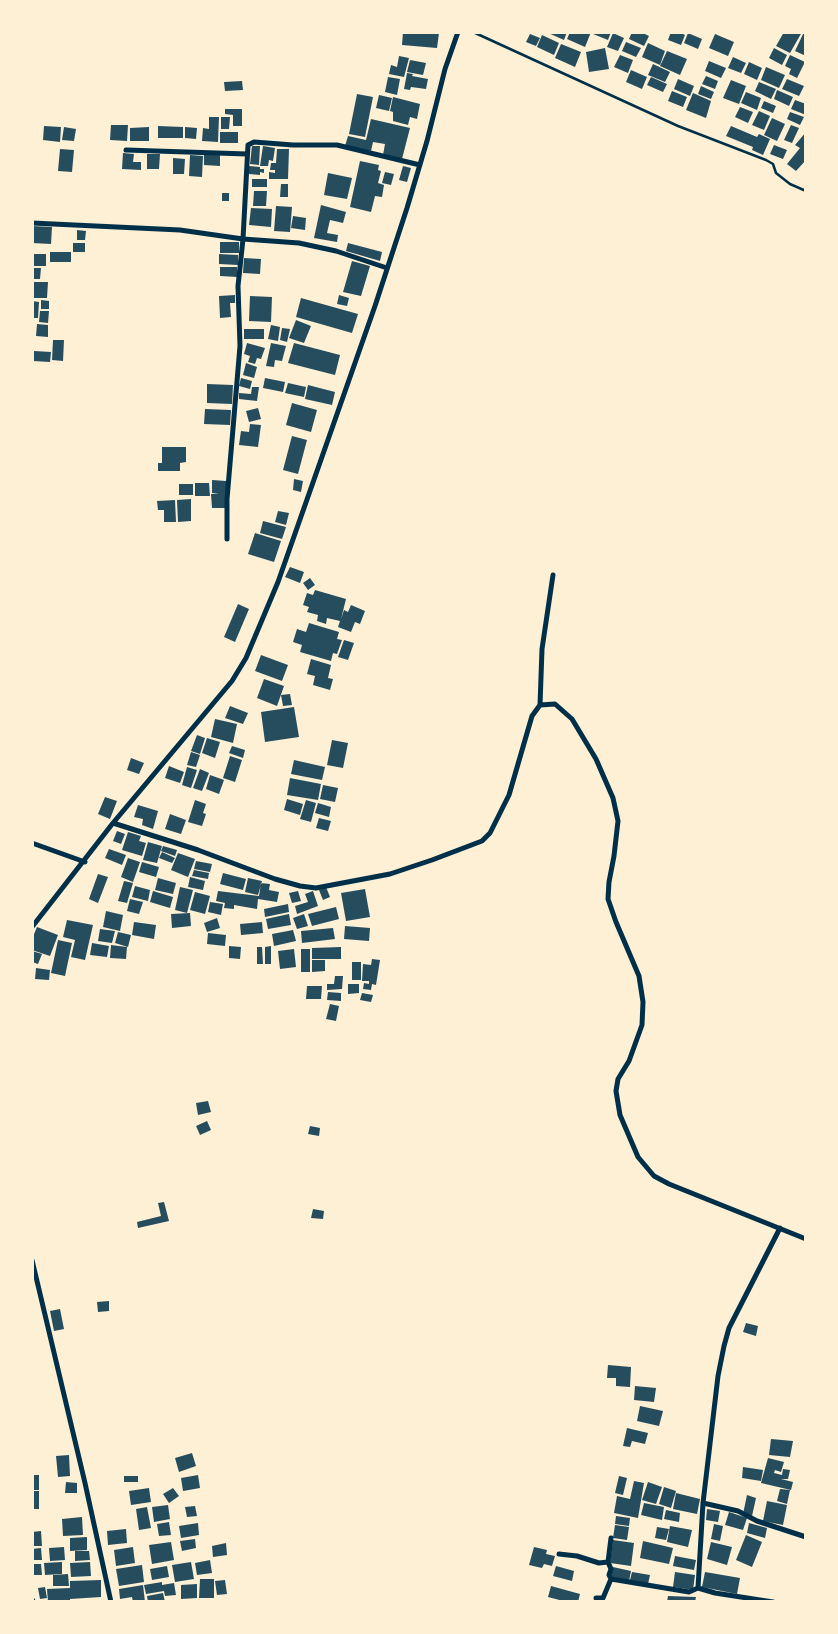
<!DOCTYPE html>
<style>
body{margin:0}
#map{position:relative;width:838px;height:1634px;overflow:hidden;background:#fdf0d5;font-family:Spectral,serif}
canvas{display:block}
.frame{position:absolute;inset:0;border:34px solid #fdf0d5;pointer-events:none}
</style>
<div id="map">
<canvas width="838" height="1634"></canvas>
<div class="frame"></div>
</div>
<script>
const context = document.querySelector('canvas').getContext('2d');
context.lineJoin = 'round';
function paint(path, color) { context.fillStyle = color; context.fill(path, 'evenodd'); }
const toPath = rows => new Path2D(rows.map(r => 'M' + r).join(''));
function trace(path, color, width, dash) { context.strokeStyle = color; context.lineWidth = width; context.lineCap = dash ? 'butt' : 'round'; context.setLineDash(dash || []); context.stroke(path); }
paint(toPath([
 [403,32,439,33,437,48,402,45],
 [546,32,567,32,564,40],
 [570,32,591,32,585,47,567,39],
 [594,32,611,32,608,40,593,34],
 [632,32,641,32,649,36,644,46,629,39],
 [671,32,679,32,685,35,681,45,668,40],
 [784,32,802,32,790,53,776,46],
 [804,32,806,32,806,56,795,51],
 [613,33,624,38,618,51,607,47],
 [688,33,702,39,698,49,684,43],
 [530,34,540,38,536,46,526,42],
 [715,34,734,42,728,56,709,48],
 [542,35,559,43,554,55,537,47],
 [626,42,641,48,636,57,622,51],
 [648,43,665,51,660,65,642,57],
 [561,44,581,52,575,67,555,58],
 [605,48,609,69,589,72,586,52],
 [774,48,787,55,782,65,769,58],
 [667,51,687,59,680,75,660,66],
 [620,55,633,60,628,73,614,67],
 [790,55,805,62,797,78,789,74,791,69,785,66],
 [399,56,409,58,404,77,389,74,391,65,397,67],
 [733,57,746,63,741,73,728,68],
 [410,60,426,63,423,75,407,72],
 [709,61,726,68,721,78,705,71],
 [749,62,762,68,757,80,744,74],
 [653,64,670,72,665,82,648,75],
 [766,67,785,75,779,88,761,80],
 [631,70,647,77,642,89,626,82],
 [407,73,413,74,412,76,428,79,426,89,411,87,410,90,404,89],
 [706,76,718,81,715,89,702,84],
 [388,77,400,79,397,95,385,92],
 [651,77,667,84,663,92,647,85],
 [678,79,694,86,690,96,674,89],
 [787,79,804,86,799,96,782,89],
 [731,80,746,86,739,104,723,98],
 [242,81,243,90,225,91,224,82],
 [759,82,776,89,771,99,755,91],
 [701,86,714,92,711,99,698,94],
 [777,90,793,97,789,106,774,99],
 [672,91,687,97,683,107,668,101],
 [746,92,761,98,757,110,741,103],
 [693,93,711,101,706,118,686,110],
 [357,94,373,97,365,137,349,134],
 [379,95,392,98,389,111,376,108],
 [393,97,420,104,417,119,410,117,408,125,393,121,393,112,390,111],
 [795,100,806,104,806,115,791,109],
 [764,101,776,106,773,113,761,108],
 [740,107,753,112,748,123,735,117],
 [225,109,242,109,242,126,233,126,233,115,225,114],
 [759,111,770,116,764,130,752,125],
 [790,112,804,117,800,125,787,119],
 [209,117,219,117,218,142,202,141,203,128,209,129],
 [221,117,230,117,229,129,221,129],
 [772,118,785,124,777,141,764,135],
 [371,119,410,128,402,159,383,155,385,144,373,142,371,151,345,146,348,136,366,140],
 [111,125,128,125,127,141,110,140],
 [791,125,799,128,792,143,784,140],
 [44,126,61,127,60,142,43,140],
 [158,126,183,127,183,138,158,138],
 [731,126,757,137,759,134,770,139,763,155,752,150,753,147,726,136],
 [64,127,76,129,74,141,62,140],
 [149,127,149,141,130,141,130,128],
 [185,127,197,128,196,139,185,138],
 [220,132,238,132,238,143,220,143],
 [806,132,806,160,796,171,787,164,800,148,795,145],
 [774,145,787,150,783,159,770,154],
 [252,146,260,146,259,165,250,164],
 [263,146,275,148,273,161,269,160,268,166,260,166],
 [60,149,74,150,72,172,58,171],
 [277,149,289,149,288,179,269,179,269,172,275,173,275,170,270,170,271,163,276,163],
 [123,153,134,154,133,162,141,162,141,170,122,169],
 [147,154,160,154,159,169,147,169],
 [190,155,203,156,202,177,189,176],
 [204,155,220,155,220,166,204,165],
 [173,158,185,159,184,174,173,174],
 [360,161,379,165,378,170,381,171,378,183,384,185,382,197,375,196,371,212,350,207],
 [249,166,260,167,260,169,264,169,264,173,260,172,260,175,249,174],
 [403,166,411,168,407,182,399,180],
 [385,172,394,174,391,185,382,183],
 [328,173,352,178,347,199,324,195],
 [252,179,267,179,267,187,252,187],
 [281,184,288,184,288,197,280,197],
 [254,191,267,191,266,206,253,206],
 [222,193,229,193,229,201,222,201],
 [321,205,346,212,343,223,330,220,327,233,338,235,337,242,314,238],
 [276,206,292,207,290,232,274,231],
 [251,208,272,209,271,227,249,225],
 [293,216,306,218,305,230,291,228],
 [32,226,52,227,51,244,32,243],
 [77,230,86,231,85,240,77,240],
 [220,242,239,242,239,253,220,253],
 [73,243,85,243,85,252,73,252],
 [348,243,382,252,380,261,346,251],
 [50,252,71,252,71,262,50,262],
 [32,254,46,254,46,266,32,266],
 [219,254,238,255,238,265,219,264],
 [244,258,261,259,260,274,243,273],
 [352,261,370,266,361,296,343,292],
 [220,267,237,267,237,277,220,276],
 [32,268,41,268,40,279,32,279],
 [32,282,48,282,47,298,32,298],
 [235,295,235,303,230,303,231,317,220,318,219,296],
 [339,295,349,298,347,306,337,304],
 [250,296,272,297,271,322,249,321],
 [301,298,358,314,352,333,296,317],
 [41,300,49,301,49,309,41,309],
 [32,301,39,302,38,318,32,318],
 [40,311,49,311,48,323,39,322],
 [296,320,311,326,304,343,289,338],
 [37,324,48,325,48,337,36,336],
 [271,325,280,327,278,341,268,339],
 [282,328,290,329,287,342,280,340],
 [244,329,264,329,264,339,244,339],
 [53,340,64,340,63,361,52,360],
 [247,343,265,348,261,359,257,358,255,364,248,362,250,356,244,354],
 [271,343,286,346,282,361,275,360,274,367,266,366],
 [294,343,340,355,335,375,288,363],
 [34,351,51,352,50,362,33,361],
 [246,363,257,367,254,378,243,375],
 [241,378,252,381,250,389,239,386],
 [265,378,285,382,283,392,263,388],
 [288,383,306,387,304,397,285,393],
 [207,384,233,385,232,404,207,403],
 [308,385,335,392,332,405,305,399],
 [252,387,259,387,257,401,239,399,239,393,251,394],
 [292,403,317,410,311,432,286,425],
 [258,408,261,419,249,422,246,411],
 [205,409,231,410,230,425,204,424],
 [250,424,261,425,258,447,239,445,241,431,249,432],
 [292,436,307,440,298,474,283,470],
 [162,447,186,447,186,462,180,463,180,471,158,471,158,463,162,463],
 [294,479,303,481,301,492,293,490],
 [212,480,226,481,226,508,212,508,211,494,219,494,212,493],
 [195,483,209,483,210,496,195,496],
 [179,484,193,484,193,495,179,495],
 [191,499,191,521,178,522,177,500],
 [175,500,176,522,164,522,164,510,158,510,157,501],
 [278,511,289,513,286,525,275,522],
 [263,521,286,527,282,539,260,533],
 [255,533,281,541,274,562,248,554],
 [290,567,304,572,300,583,285,577],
 [310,578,315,585,308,590,303,583],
 [315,590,346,599,341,619,344,610,348,612,351,605,365,611,360,624,355,622,351,632,338,627,340,621,327,618,326,624,317,621,318,615,307,612,309,607,303,605,307,593,313,595],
 [238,604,249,609,235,642,224,637],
 [309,623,339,632,337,639,342,640,337,654,333,653,331,661,300,652,302,645,293,642,297,629,306,632],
 [344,640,354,643,348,660,338,657],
 [261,655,288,665,282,681,255,671],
 [311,659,331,665,328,678,333,679,330,690,313,685,315,676,307,674],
 [264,679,284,686,277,706,257,698],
 [290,694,292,705,283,706,281,695],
 [230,706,248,713,243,724,225,718],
 [294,707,299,737,265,742,261,712],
 [215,719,237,724,233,743,211,737],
 [197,735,205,738,200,754,191,751],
 [207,738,220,742,215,758,202,753],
 [332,740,348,743,343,768,327,765],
 [232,746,245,750,243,758,229,753],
 [191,752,200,755,196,767,187,765],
 [230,756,242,760,235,782,223,778],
 [131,758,144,763,139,774,127,770],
 [294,760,325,767,322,780,291,774],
 [169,766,184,772,180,783,165,778],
 [187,767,197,770,191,788,182,785],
 [200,769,209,773,202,791,193,788],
 [210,775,224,780,219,794,206,789],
 [290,778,321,784,318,800,287,795],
 [323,785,338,788,335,802,320,799],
 [105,797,117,801,110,819,98,814],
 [287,799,303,804,300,815,284,810],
 [195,800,206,804,203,813,206,814,202,826,188,822],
 [306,800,316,803,311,822,300,819],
 [318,803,331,807,329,817,315,813],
 [138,805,158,811,153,829,142,825,143,819,134,817],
 [170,814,186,820,181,834,165,829],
 [319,818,331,821,328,831,316,828],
 [117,831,125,834,121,844,113,841],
 [128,832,141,836,139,841,146,843,142,856,122,850],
 [148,842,162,846,157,863,143,860],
 [163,846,177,850,175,856,161,851],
 [109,849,126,855,122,865,105,858],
 [162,852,175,858,172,863,159,858],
 [178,853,195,859,188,877,171,870],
 [128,858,140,862,133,882,121,877],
 [196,861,212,864,210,872,194,869],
 [142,862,159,867,156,877,139,872],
 [194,870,209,873,208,879,192,876],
 [223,873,246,879,243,890,220,884],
 [98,874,108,877,98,903,89,899],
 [190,877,205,881,203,890,188,887],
 [158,878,176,883,173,894,155,890],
 [248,878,262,881,258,895,245,892],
 [124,881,133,883,127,903,118,901],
 [261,883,270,884,269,890,279,892,277,902,258,899,257,909,234,905,234,909,224,908,225,903,216,901,218,891,259,896],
 [135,886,150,890,148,901,132,897],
 [180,887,193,890,187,913,175,910],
 [326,887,330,897,323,900,319,890],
 [365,889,370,917,346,921,341,893],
 [153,891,173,897,170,908,150,902],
 [298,891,301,901,292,903,289,893],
 [313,891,318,906,297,914,295,906,308,902,305,894],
 [195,892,210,896,205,914,190,910],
 [130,899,143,902,139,914,127,911],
 [210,902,223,904,221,915,208,912],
 [288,904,289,912,265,917,264,909],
 [336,907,339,919,312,926,308,914],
 [106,911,123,915,120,931,103,927],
 [190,913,191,926,172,928,171,914],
 [289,914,291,925,268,929,266,919],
 [304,914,308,926,297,929,293,918],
 [217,918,220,928,207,932,204,923],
 [67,920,93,925,85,960,71,957,75,940,63,937],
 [134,922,156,925,154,939,132,935],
 [262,922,263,933,241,935,240,924],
 [345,926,370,928,369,941,344,939],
 [37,927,58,935,50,956,32,950,32,939],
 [333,928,335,939,302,943,301,931],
 [100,929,115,931,112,943,98,941],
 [293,930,296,941,274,946,272,934],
 [118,932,131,935,128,947,115,943],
 [208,933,226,935,225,946,207,944],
 [58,940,72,943,65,976,51,973],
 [92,943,109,946,107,957,90,955],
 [111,945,127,947,126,959,110,958],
 [229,946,241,947,240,959,229,958],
 [271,946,271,964,265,964,265,947],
 [257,947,262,947,263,964,257,964],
 [341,947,341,959,312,959,312,948],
 [294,949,296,967,280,969,278,951],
 [301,949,310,949,310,972,301,972],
 [32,951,42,954,38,964,32,962],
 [372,959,380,960,376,985,372,984,371,990,363,989,364,983,369,984,369,981,362,981,363,964,371,965],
 [312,960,325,960,325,971,312,972],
 [352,962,361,962,361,980,352,980],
 [36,968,50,970,49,980,35,979],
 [335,976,343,976,342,989,327,990,327,984,334,984],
 [348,984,359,984,359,993,348,994],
 [307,986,322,986,321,999,306,999],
 [328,992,341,993,341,1001,327,1000],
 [362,993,373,995,371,1002,360,1000],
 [330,1004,339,1006,336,1021,326,1019],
 [208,1101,211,1112,198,1115,196,1103],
 [207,1121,211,1130,200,1135,196,1126],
 [310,1126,320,1128,319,1136,308,1134],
 [164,1202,169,1221,138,1228,137,1222,161,1216,158,1203],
 [313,1209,324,1211,323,1219,311,1218],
 [109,1301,109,1311,98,1312,97,1302],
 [60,1309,64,1329,54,1331,50,1311],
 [746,1323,758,1326,756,1336,743,1332],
 [608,1365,631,1367,630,1387,616,1386,616,1378,607,1378],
 [635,1386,656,1388,654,1402,634,1400],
 [640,1406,663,1411,659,1426,637,1421],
 [627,1428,648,1433,645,1444,632,1441,630,1447,623,1446],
 [771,1439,793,1441,790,1457,769,1455],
 [192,1453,196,1466,179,1472,175,1458],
 [69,1455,70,1476,58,1477,56,1456],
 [768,1458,784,1462,781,1472,775,1470,774,1473,782,1475,783,1469,790,1470,788,1479,781,1479,793,1482,791,1490,761,1483],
 [743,1467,763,1470,761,1481,742,1478],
 [32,1475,39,1475,39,1490,32,1490],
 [198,1475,200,1488,183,1491,181,1478],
 [124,1476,138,1476,138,1482,124,1482],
 [619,1476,627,1478,623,1495,615,1493],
 [634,1481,644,1483,638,1518,614,1513,617,1496,630,1499],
 [66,1482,77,1483,77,1493,65,1493],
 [648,1482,662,1487,656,1504,642,1500],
 [664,1487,676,1491,671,1508,659,1504],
 [149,1488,151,1502,131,1505,129,1491],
 [173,1488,179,1496,169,1503,163,1494],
 [780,1489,790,1490,787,1504,777,1501],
 [32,1491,39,1491,39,1509,32,1509],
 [676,1493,700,1499,697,1514,673,1509],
 [747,1495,756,1498,752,1516,743,1514],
 [767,1501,787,1505,783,1525,763,1521],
 [644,1503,664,1507,662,1520,641,1515],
 [168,1505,170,1519,154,1522,152,1507],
 [195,1506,197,1516,187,1517,185,1507],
 [147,1507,151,1528,139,1530,136,1509],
 [707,1509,720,1511,718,1522,706,1520],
 [666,1510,680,1513,679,1522,664,1519],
 [729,1512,747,1518,743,1530,725,1525],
 [616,1516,630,1518,629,1526,615,1524],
 [82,1517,83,1535,63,1536,62,1519],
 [169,1522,171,1535,159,1536,157,1524],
 [198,1523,199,1535,181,1538,179,1526],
 [749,1523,767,1528,765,1538,747,1533],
 [714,1524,723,1526,720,1541,711,1539],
 [615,1525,629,1527,627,1540,613,1538],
 [670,1526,692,1530,688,1547,667,1542],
 [657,1527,669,1529,666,1540,655,1538],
 [126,1529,127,1543,108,1545,107,1531],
 [41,1531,42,1546,32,1546,32,1532],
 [746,1535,762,1542,752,1567,736,1560],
 [87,1537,87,1550,70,1551,70,1538],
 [195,1539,196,1548,182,1551,180,1541],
 [613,1540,634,1543,631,1566,610,1563],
 [643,1541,673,1548,669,1564,640,1558],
 [171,1542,174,1560,152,1564,149,1545],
 [711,1542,732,1547,727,1565,707,1559],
 [226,1543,227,1555,213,1557,212,1546],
 [64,1547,65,1560,50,1561,49,1548],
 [133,1547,135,1563,116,1566,114,1550],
 [534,1547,547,1550,546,1554,555,1556,552,1566,544,1564,542,1568,529,1565],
 [41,1548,42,1560,32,1560,32,1549],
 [75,1551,89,1551,90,1560,75,1561],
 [675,1556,696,1560,694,1570,673,1566],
 [210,1560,212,1573,197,1575,195,1563],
 [62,1562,62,1574,45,1575,44,1563],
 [90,1562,91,1576,71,1577,70,1563],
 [191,1562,194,1579,175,1582,172,1565],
 [32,1564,41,1564,42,1575,32,1575],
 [142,1565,144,1582,119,1586,116,1569],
 [167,1566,169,1577,152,1580,150,1569],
 [556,1566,574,1571,572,1581,553,1576],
 [613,1567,631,1571,629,1581,611,1577],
 [632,1572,650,1575,648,1584,630,1580],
 [675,1572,695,1575,693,1590,673,1587],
 [705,1572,740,1578,737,1594,702,1587],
 [68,1574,69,1586,53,1586,53,1575],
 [200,1579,214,1579,214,1598,199,1598],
 [101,1580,101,1597,70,1599,70,1602,48,1602,47,1589,70,1588,70,1581],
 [225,1580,227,1594,217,1595,215,1581],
 [162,1582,162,1585,174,1583,176,1595,165,1596,164,1591,146,1594,144,1585],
 [197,1584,197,1598,181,1599,181,1585],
 [143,1585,145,1602,133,1602,132,1597,120,1599,119,1589],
 [551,1586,580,1594,578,1602,567,1602,548,1597],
 [45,1587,47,1598,40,1599,38,1588],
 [163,1593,165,1602,148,1602,147,1596],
 [668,1596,696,1597,695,1602,667,1602]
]), '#264d5e');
trace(toPath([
 [473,32,678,126,766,160,773,164,776,173,790,184,806,191],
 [32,1597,35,1602]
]), '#003049', 2.5);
trace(toPath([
 [126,150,247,154],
 [32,223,180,230,243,239,299,243,336,251,387,268],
 [227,539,227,499,240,346,238,286,243,239,248,145,254,142,293,145,337,145,420,165],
 [540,705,542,649,553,575],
 [113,823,198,850,275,879,300,886,316,888,390,874,432,860,482,841,490,833,509,795,532,716,540,705,555,704,572,719,596,759,613,798,618,821,614,856,609,882,608,899,616,922,639,976,643,1002,642,1025,629,1061,618,1079,616,1091,620,1115,638,1157,654,1176,669,1184,806,1239],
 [32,843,85,862],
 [32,927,113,823,232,681,246,658,278,582,375,306,407,208,427,141,445,69,458,32],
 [32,1260,85,1483,111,1602],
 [703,1503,738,1511,757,1521,806,1537],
 [611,1538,608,1562,611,1569,609,1575,611,1579,689,1592,698,1588],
 [559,1554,577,1556,599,1563,608,1562],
 [596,1598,603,1598,611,1579],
 [773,1602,715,1593,698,1588,703,1503,718,1376,724,1346,729,1328,780,1228]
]), '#003049', 5);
</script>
